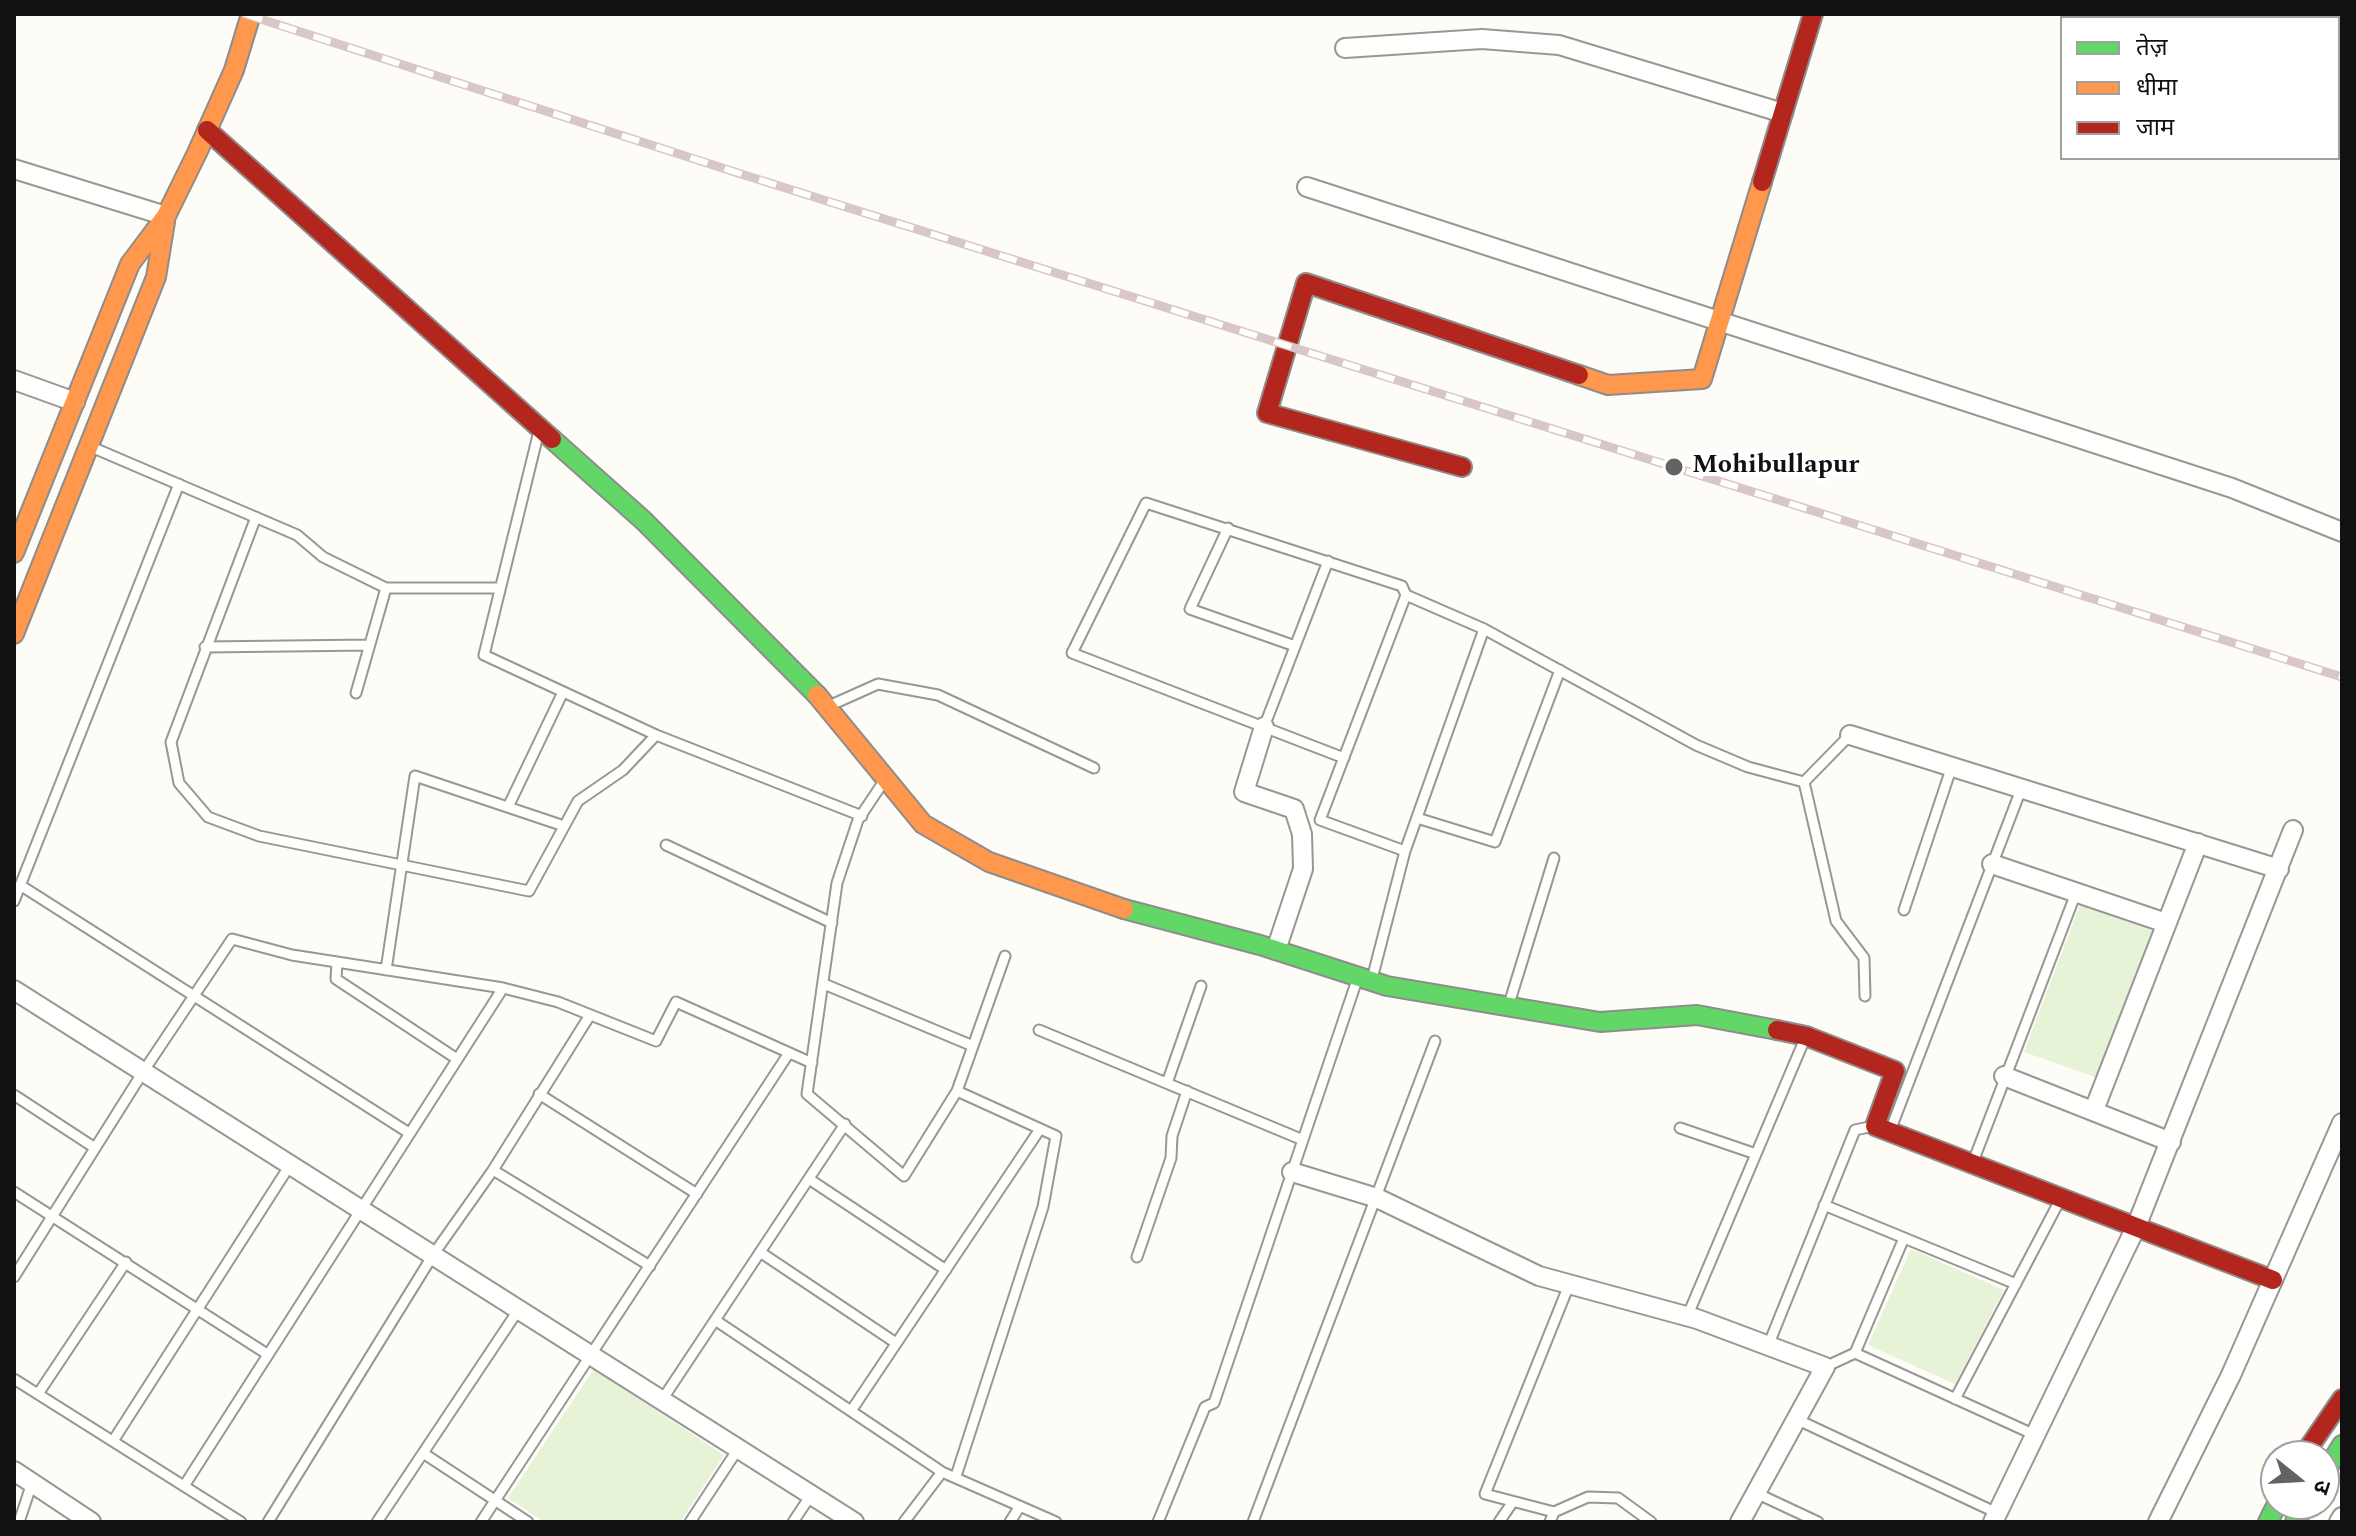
<!DOCTYPE html>
<meta charset="utf-8">
<style>
body{margin:0}
#map{position:relative;width:2356px;height:1536px;overflow:hidden;background:#fdfcf7;font-family:Spectral,"Noto Sans Devanagari",serif}
canvas{display:block}
.frame{position:absolute;inset:0;border:16px solid #111;pointer-events:none}
.legend{position:absolute;left:2060px;top:16px;width:280px;height:144px;box-sizing:border-box;background:#fff;border:2px solid #a0a0a0;margin:0;padding:10px 14px;list-style:none;font-size:24px;color:#111}
.legend li{display:flex;align-items:center;gap:16px;height:40px}
.legend b{width:40px;border:2px solid #a0a0a0}
.north{position:absolute;left:2260px;top:1440px;width:80px;height:80px;box-sizing:border-box;background:#fff;border:2px solid #a0a0a0;border-radius:50%;rotate:108deg;font-size:22px;font-weight:700;line-height:32px;text-align:center;color:#111}
.north::after{content:'';display:block;margin:auto;width:28px;height:36px;background:#646362;clip-path:polygon(50% 0,100% 100%,50% 72%,0 100%)}
</style>
<div id="map">
<canvas width="2356" height="1536"></canvas>
<div class="frame"></div>
<ul class="legend">
<li><b style="height:10px;background:#63d668"></b>तेज़</li>
<li><b style="height:10px;background:#ff974d"></b>धीमा</li>
<li><b style="height:10px;background:#b3261e"></b>जाम</li>
</ul>
<div class="north">उ</div>
</div>
<script>
const context = document.querySelector('canvas').getContext('2d');
context.lineJoin = 'round';
function paint(path, color) { context.fillStyle = color; context.fill(path, 'evenodd'); }
const toPath = rows => new Path2D(rows.map(r => 'M' + r).join(''));
function trace(path, color, width, dash) { context.strokeStyle = color; context.lineWidth = width; context.lineCap = dash ? 'butt' : 'round'; context.setLineDash(dash || []); context.stroke(path); }
function drawText(font, color, halo, rows, align = 'center') {
  context.font = font + ' Spectral,serif'; context.lineWidth = 8; context.setLineDash([]); context.textBaseline = 'middle'; context.strokeStyle = halo; context.fillStyle = color; for (const [text, x, y, turn = 0] of rows) {
    context.save(); context.translate(x, y); context.rotate((+turn || 0) * Math.PI / 180); context.textAlign = isNaN(turn) ? turn : align; if (halo) context.strokeText(text, 0, 0); context.fillText(text, 0, 0); context.restore();
  }
}
paint(toPath([
 [2080,905,2153,931,2098,1078,2024,1052],
 [1911,1249,2004,1290,1955,1384,1868,1345],
 [594,1369,724,1455,680,1522,544,1522,508,1498]
]), '#e7f3d7');
const lane = toPath([
 [539,431,484,655,656,735,862,816],
 [89,446,297,535,323,557,386,588,500,588],
 [256,517,171,742,179,783,208,817,259,836,529,891,578,801,623,770,656,735],
 [1228,528,1190,609,1295,646],
 [205,647,369,645],
 [356,693,386,588],
 [831,705,878,684,938,695,1094,768],
 [1264,727,1328,561],
 [1850,735,1804,782,1836,921,1864,958,1865,996],
 [1344,758,1072,653,1146,503,1402,586,1406,595,1484,629,1696,745,1748,767,1804,782],
 [884,781,858,820,837,883,807,1094,904,1176,957,1091,1005,956],
 [508,807,563,692],
 [1417,818,1495,842,1560,670],
 [666,845,832,923],
 [1405,851,1320,820,1406,595],
 [20,885,409,1133],
 [14,901,179,484],
 [1904,910,1952,766],
 [337,962,336,979,457,1059],
 [386,970,415,776,564,826],
 [1372,979,1405,851,1484,629],
 [824,984,973,1046],
 [1509,1004,1554,858],
 [1039,1030,1303,1140],
 [1167,1083,1201,986],
 [539,1094,697,1194],
 [14,1095,95,1148],
 [1680,1128,1756,1154],
 [1890,1131,2022,787],
 [1973,1162,2076,893],
 [493,1170,650,1266],
 [809,1179,946,1270],
 [14,1192,267,1354],
 [1824,1205,2016,1284],
 [760,1252,896,1343],
 [1137,1257,1171,1158,1172,1136,1187,1091],
 [14,1277,143,1072,232,939,292,955,503,988,558,1002,656,1041,676,1002,812,1063],
 [1687,1317,1806,1036],
 [715,1320,942,1472,1056,1522],
 [1768,1346,1855,1130,1874,1126],
 [1855,1353,2035,1435],
 [1825,1367,1855,1353,1904,1238],
 [14,1379,241,1522],
 [38,1394,126,1262],
 [1955,1399,2060,1200],
 [662,1400,845,1124],
 [851,1411,1040,1129],
 [1796,1419,1997,1513],
 [113,1441,290,1165],
 [423,1453,528,1522],
 [956,1476,1043,1207,1056,1136,957,1091],
 [184,1486,503,988],
 [1756,1493,1818,1522],
 [1554,1512,1485,1494,1569,1285],
 [19,1522,32,1483],
 [268,1522,433,1255,493,1170,590,1015],
 [377,1522,519,1309],
 [481,1522,789,1053],
 [690,1522,738,1449],
 [793,1522,811,1495],
 [904,1522,942,1472],
 [1010,1522,1020,1506],
 [1158,1522,1205,1407,1214,1403,1357,980],
 [1253,1522,1435,1041],
 [1499,1522,1512,1503],
 [1550,1522,1554,1512,1588,1497,1618,1498,1651,1522]
]);
const street = toPath([
 [1345,48,1482,39,1559,45,1783,113],
 [14,169,166,216],
 [1307,187,2232,488,2342,532],
 [14,380,75,402],
 [1264,727,1244,792,1294,809,1302,834,1303,869,1276,950],
 [1850,735,2279,869],
 [1992,864,2166,923],
 [14,990,854,1522],
 [2004,1076,2171,1142],
 [2094,1110,2198,843],
 [1292,1172,1377,1198,1539,1276,1697,1319,1825,1367,1740,1522],
 [14,1471,91,1522],
 [1993,1522,2136,1227,2293,830],
 [2158,1522,2231,1375,2342,1123],
 [2339,1522,2342,1517]
]);
const fast = toPath([
 [552,439,644,521,817,695],
 [1124,909,1260,945,1387,986,1600,1022,1697,1015,1777,1030],
 [2324,1474,2342,1445],
 [2268,1522,2277,1504],
 [2295,1522,2306,1504]
]);
const slow = toPath([
 [2089,14,2100,18],
 [2209,14,2220,18],
 [2338,101,2342,103],
 [1579,375,1608,385,1702,379,1762,182],
 [14,553,130,264,166,216,197,153,234,70,251,14],
 [14,634,156,277,165,222],
 [817,695,923,824,989,862,1124,909]
]);
const jam = toPath([
 [2338,59,2342,61],
 [207,130,552,439],
 [1762,182,1813,14],
 [1462,467,1267,413,1306,283,1579,375],
 [1777,1030,1806,1036,1895,1071,1875,1126,2273,1280],
 [2303,1456,2342,1399]
]);
trace(lane, '#979795', 13);
trace(street, '#979795', 22);
trace(fast, '#8e8d8b', 22);
trace(slow, '#8e8d8b', 22);
trace(jam, '#8e8d8b', 22);
trace(lane, '#fffffe', 9);
trace(street, '#fffffe', 18);
trace(fast, '#63d668', 18);
trace(slow, '#ff974d', 18);
trace(jam, '#b3261e', 18);
const rail = toPath([
 [245,14,741,174,2342,677]
]);
trace(rail, '#d9c6c7', 9);
trace(rail, '#fff', 6, [18]);
for (const [x, y, r, color] of [
 [1674,467,10,"#646362"]
]) { const dot = new Path2D(); dot.arc(x, y, r, 0, 2 * Math.PI); context.fillStyle = color; context.fill(dot); trace(dot, '#fff', 3); }
drawText('bold 26px', '#111', '#fff', [
 ["Mohibullapur",1692,467]
], 'left');
</script>
